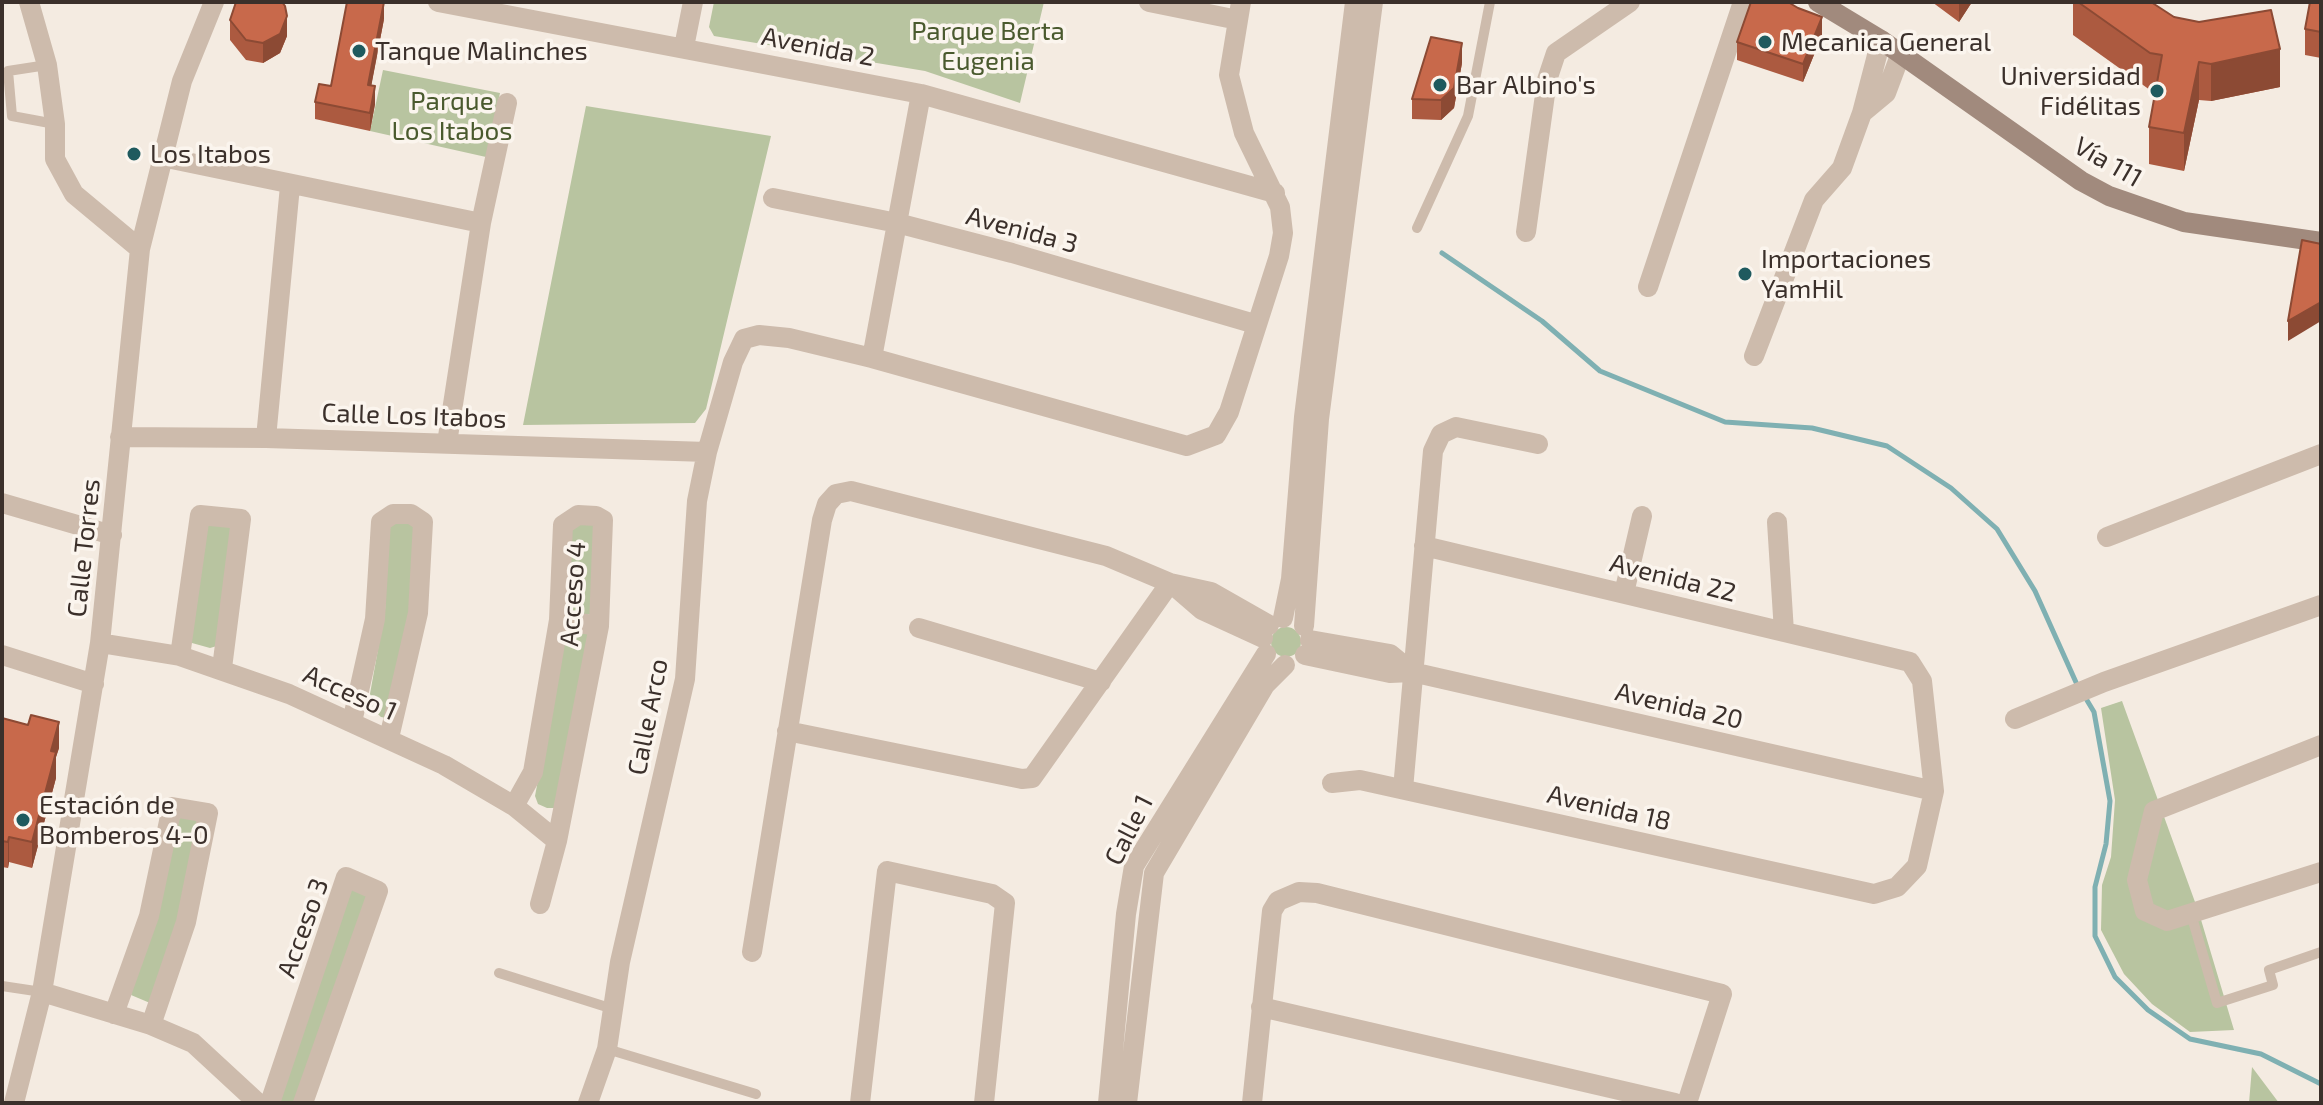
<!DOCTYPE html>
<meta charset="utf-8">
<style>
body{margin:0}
#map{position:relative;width:2323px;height:1105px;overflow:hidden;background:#f4ebe1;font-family:"Exo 2",sans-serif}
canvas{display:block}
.frame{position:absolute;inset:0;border:4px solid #3b302b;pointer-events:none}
</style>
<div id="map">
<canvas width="2323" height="1105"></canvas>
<div class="frame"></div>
</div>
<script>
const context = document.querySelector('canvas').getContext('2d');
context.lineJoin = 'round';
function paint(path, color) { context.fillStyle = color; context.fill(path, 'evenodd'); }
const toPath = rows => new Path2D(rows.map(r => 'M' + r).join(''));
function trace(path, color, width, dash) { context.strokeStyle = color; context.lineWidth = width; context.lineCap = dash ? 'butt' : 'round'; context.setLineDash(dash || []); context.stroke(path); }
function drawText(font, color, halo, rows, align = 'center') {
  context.font = font + ' "Exo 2",sans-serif'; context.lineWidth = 7; context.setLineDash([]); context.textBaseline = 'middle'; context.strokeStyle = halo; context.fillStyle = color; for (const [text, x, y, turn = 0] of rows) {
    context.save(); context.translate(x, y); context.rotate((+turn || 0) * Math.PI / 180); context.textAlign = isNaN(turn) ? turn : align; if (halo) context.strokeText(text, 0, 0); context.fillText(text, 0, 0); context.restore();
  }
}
paint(toPath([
 [714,2,1044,2,1020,103,925,71,714,36,709,27],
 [383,70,500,93,486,157,370,131],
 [586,106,771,136,706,409,695,423,523,425],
 [413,521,414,615,387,718,381,717,368,705,385,610,389,528,392,522],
 [595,521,593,615,572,613,569,608,572,527],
 [205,523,231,523,217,646,210,648,192,643,188,638],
 '1271 642a15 15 0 1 1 30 0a15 15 0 1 1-30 0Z',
 [566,631,590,631,555,808,547,808,538,804,535,796],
 [2122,701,2199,913,2234,1030,2190,1032,2152,1004,2124,974,2101,930,2102,885,2111,857,2115,800,2101,708],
 [180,816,200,819,180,916,150,1003,131,995],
 [348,888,368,896,296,1103,280,1103],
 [2252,1067,2279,1103,2249,1103]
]), '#b8c4a0');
trace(toPath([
 [1442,253,1542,321,1600,371,1725,422,1812,428,1887,446,1951,488,1997,529,2035,591,2079,689],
 [2085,697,2094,712,2110,801,2106,844,2095,887,2095,936,2115,977,2148,1010,2190,1039,2261,1054,2321,1084]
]), '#7fb0b2', 5);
trace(toPath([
 [47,65,8,71,12,116,55,124],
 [1417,228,1468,116,1490,2],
 [2191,914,2217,1003,2273,985,2269,970,2321,952],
 [499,973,613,1009],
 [2,986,42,992],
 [607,1049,756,1094]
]), '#cdbbac', 10);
trace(toPath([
 [29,2,47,65,55,124,55,159,74,194,140,249],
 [438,2,921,94,1275,193],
 [1149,2,1238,20],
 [684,47,693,2],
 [1862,113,1886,93,1901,53],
 [162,157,481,223],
 [773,198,897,223,1012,253,1255,324],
 [1526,232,1547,80,1556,53,1630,2],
 [1648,287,1743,2],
 [1754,356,1814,200,1842,168,1862,113,1881,40],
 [872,358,921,94],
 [120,437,266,438,707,452],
 [266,438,290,186],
 [447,443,481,223,507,103],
 [2,503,112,535],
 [1777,522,1784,632],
 [2107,537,2321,454],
 [1173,585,1202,610,1263,638],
 [1624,593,1642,516],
 [1283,618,1291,579,1304,417,1355,2],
 [559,620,599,626],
 [1304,626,1319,419,1373,2],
 [919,628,1101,682],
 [1310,640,1390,654,1412,672],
 [100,643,180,656,289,694,444,765,514,806,557,841],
 [2,655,94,684],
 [1305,655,1390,673,1412,672,1934,791],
 [180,656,200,515,241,519,222,668],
 [2015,719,2104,682,2321,605],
 [352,722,375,619,381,522,393,514,411,514,423,522,418,613,389,738],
 [787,731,1022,779,1032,778,1170,583],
 [2321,745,2154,811,2137,880,2145,911,2167,921,2321,872],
 [1332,783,1360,780,1874,894,1897,887,1917,866,1934,791,1922,681,1910,662,1424,546],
 [1403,789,1433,451,1441,434,1456,427,1538,444],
 [514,806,533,772,559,620,563,525,578,515,596,516,603,520,599,626,557,841,540,904],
 [752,952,822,520,827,504,836,494,851,491,1106,556,1170,583,1211,592,1269,625],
 [42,992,151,1025,193,1043,258,1103],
 [1261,1007,1675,1103],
 [114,1014,149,916,172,807,208,813,186,922,151,1025],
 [14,1103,42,992,100,643,140,249,182,81,214,2],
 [270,1103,346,877,378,891,303,1103],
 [588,1103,607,1049,620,962,685,679,697,501,707,452,733,362,744,339,759,335,789,338,872,358,1187,446,1216,435,1229,412,1279,256,1283,233,1280,207,1244,133,1229,75,1241,2],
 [860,1103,887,871,992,894,1005,903,984,1103],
 [1108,1103,1126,914,1134,866,1266,654],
 [1127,1103,1154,873,1265,685,1285,665],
 [1252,1103,1272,911,1278,901,1299,892,1317,893,1722,994,1687,1103]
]), '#cdbbac', 20);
trace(toPath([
 [1818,2,1881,40,2081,181,2109,196,2184,222,2321,242]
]), '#a18a7d', 20);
paint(toPath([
 [1932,2,1972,2,1959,22],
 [2073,2,2151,2,2280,87,2211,101,2199,100,2184,171,2149,164,2149,127,2156,91,2150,90,2073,35],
 [2321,2,2321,58,2305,55,2305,29],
 [384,19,371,86,375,104,370,131,315,119,315,102,331,86],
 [230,20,287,36,280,53,263,63,246,60,230,40],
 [1822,35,1803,82,1737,60,1737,42],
 [1462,63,1454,108,1441,120,1412,119,1412,99],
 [2,718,59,748,56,757,56,778,32,868,9,862,8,868,2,867]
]), '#ac5a40');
paint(toPath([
 [384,2,384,19,368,103,368,85],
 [1959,2,1972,2,1959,22],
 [287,16,287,36,280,53,263,63,263,43],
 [1822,17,1822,35,1803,82,1803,64],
 [1462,43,1462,63,1454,108,1441,120,1441,100],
 [2280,49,2280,87,2211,101,2211,64],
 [2199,62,2199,100,2184,171,2184,133],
 [375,86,375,104,370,131,370,113],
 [2321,302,2321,321,2288,341,2288,321],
 [59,722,59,748,56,757,56,778,32,868,32,842,51,751],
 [9,837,9,862,8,868,8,842]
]), '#8c4a34');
const building = toPath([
 [236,2,282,2,285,6,287,16,280,34,263,43,246,40,230,20,236,2],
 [347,2,384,2,368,85,375,86,370,113,315,102,319,84,331,86,347,2],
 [1751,2,1788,2,1798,8,1822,17,1803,64,1737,42,1751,2],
 [2078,2,2151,2,2174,17,2199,22,2271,10,2280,49,2211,64,2199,62,2184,133,2149,127,2162,55,2150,53,2078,2],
 [2310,2,2321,2,2321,32,2305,29,2310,2],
 [1431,37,1462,43,1454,88,1441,100,1412,99,1431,37],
 [2302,240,2321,244,2321,302,2288,321,2302,240],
 [31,715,59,722,51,751,56,752,32,842,9,837,8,842,2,841,2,718,28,725,31,715]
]);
paint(building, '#c8694b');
trace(building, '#8c4a34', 2);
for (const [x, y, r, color] of [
 [1765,42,8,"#1f5a5e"],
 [359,51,8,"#1f5a5e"],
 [1440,85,8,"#1f5a5e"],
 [2157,91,8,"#1f5a5e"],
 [134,154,8,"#1f5a5e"],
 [1745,274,8,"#1f5a5e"],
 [23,820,8,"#1f5a5e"]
]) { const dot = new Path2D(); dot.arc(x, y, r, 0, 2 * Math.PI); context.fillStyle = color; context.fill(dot); trace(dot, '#fbf5ee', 3); }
drawText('26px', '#4a5a2e', '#fbf5ee', [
 ["Parque Berta",988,31],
 ["Eugenia",988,61],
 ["Parque",452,101],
 ["Los Itabos",452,131]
]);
drawText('26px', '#3b302b', '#fbf5ee', [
 ["Mecanica General",1781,42],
 ["Tanque Malinches",375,51],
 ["Universidad",2141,76,"right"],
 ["Fidélitas",2141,106,"right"],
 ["Bar Albino's",1456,85],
 ["Los Itabos",150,154],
 ["Importaciones",1761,259],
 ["YamHil",1761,289],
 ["Estación de",39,805],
 ["Bomberos 4-0",39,835]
], 'left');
drawText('26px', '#3b302b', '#fbf5ee', [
 ["Avenida 2",818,47,11],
 ["Vía 111",2108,162,30],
 ["Avenida 3",1022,230,15],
 ["Calle Los Itabos",414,416,2],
 ["Calle Torres",84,548,-84],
 ["Avenida 22",1673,578,14],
 ["Acceso 4",573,594,-86],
 ["Acceso 1",350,693,24],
 ["Avenida 20",1679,706,13],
 ["Calle Arco",648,717,-79],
 ["Avenida 18",1609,808,13],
 ["Calle 1",1129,830,-63],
 ["Acceso 3",303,928,-70]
]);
</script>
